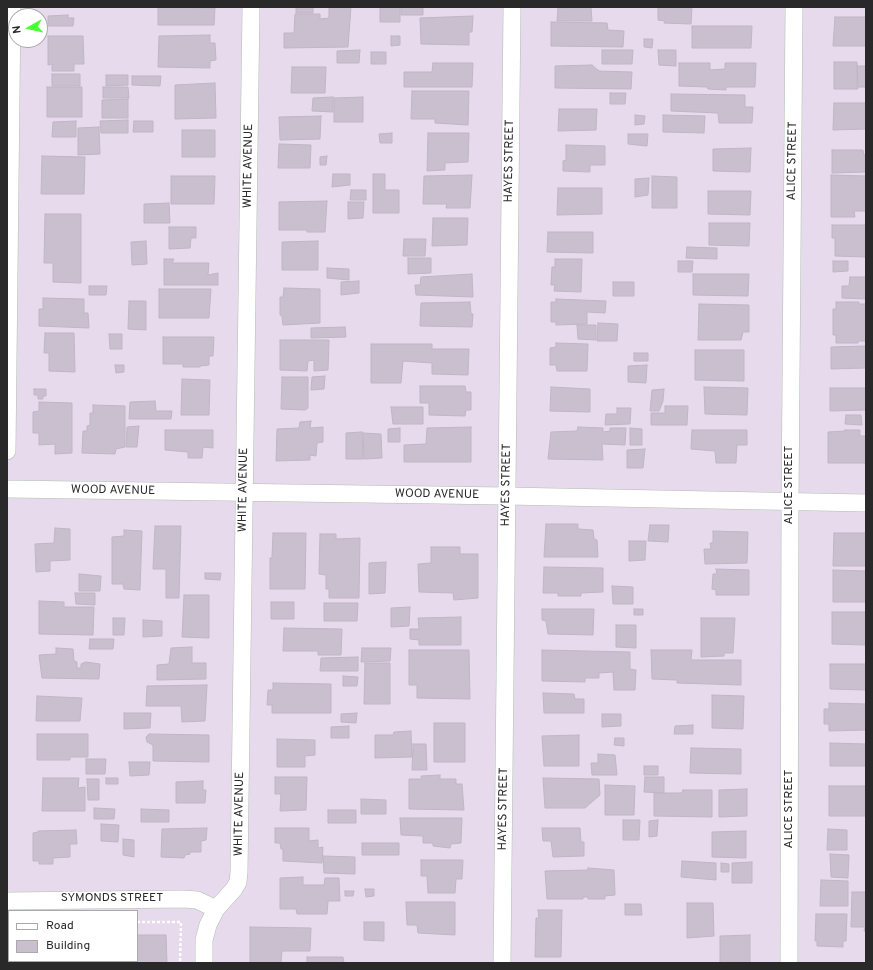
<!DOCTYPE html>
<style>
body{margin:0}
#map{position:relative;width:873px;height:970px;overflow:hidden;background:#e6daec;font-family:Overpass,sans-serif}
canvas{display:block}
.frame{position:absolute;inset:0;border:8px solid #292929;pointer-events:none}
.legend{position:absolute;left:8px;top:910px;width:130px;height:52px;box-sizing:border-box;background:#fff;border:1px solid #a9a9a9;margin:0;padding:5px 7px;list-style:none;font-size:12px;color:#292929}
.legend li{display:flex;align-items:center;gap:8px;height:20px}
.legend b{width:20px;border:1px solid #a9a9a9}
.north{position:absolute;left:8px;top:8px;width:40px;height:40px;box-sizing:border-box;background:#fff;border:1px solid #a9a9a9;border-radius:50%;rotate:262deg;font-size:11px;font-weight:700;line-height:16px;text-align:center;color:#292929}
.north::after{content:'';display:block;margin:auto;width:14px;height:18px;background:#48ff34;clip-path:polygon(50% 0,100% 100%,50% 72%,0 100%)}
</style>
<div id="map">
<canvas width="873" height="970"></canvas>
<div class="frame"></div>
<ul class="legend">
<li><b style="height:5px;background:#fff"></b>Road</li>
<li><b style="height:11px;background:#cabfce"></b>Building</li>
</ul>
<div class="north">N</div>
</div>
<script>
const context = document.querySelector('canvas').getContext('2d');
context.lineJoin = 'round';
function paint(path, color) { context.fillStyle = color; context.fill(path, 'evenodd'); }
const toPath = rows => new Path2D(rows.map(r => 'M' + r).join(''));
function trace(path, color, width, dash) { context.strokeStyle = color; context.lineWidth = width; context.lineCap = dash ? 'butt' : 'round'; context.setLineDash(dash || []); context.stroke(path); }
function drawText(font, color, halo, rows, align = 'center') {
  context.font = font + ' Overpass,sans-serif'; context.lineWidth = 3; context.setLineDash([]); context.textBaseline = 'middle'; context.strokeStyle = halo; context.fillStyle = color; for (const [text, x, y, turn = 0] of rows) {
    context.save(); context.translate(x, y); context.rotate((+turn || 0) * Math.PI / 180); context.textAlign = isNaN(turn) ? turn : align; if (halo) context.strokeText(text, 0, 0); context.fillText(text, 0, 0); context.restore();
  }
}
const building = toPath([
 [158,7,215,8,214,25,158,25,158,7],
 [296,7,313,7,313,13,296,13,296,7],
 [329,7,351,7,348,47,284,48,284,33,294,33,295,14,320,14,320,19,329,18,329,7],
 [380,7,400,7,400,22,380,22,380,7],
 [401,7,423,7,423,15,401,15,401,7],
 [591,7,592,21,557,21,558,8,591,7],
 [658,7,692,7,691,24,664,23,665,21,658,20,658,7],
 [68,15,68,18,74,18,73,26,48,26,48,16,68,15],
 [473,16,472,32,469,32,469,45,421,44,420,18,473,16],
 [835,17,866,17,866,46,833,46,835,17],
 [551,22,607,23,608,30,624,31,623,47,551,46,551,22],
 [692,26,752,26,751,48,692,48,692,26],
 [210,35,210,43,215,43,216,60,210,61,210,68,158,67,159,36,210,35],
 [48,36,83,36,84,64,74,64,74,71,52,71,52,64,48,65,48,36],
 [391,36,400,36,400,45,391,46,391,36],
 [644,39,653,39,652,48,644,47,644,39],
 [360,50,359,63,337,63,337,51,360,50],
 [602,50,633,50,632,64,602,64,602,50],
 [658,50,676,50,676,66,659,65,658,50],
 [371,52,386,52,386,64,371,64,371,52],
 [834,62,857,62,858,89,834,89,834,62],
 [433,63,473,63,472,87,404,87,404,72,432,72,433,63],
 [679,63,710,63,710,70,725,69,725,63,756,63,755,87,726,87,726,90,708,89,707,87,679,86,679,63],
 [592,65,599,71,632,72,631,89,555,88,555,66,592,65],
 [857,66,866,66,866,87,857,87,857,66],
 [292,67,326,67,325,93,291,93,292,67],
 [52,74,80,74,80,86,52,86,52,74],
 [106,75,128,75,128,85,106,86,106,75],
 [132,76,161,76,160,86,132,85,132,76],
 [215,83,216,118,175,119,175,85,215,83],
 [47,87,82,87,82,117,47,117,47,87],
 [103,87,128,87,129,98,103,98,103,87],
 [412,91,469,91,468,125,435,123,435,119,411,119,412,91],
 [610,93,626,93,625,104,610,104,610,93],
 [671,94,745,95,745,107,753,107,752,123,719,123,718,113,671,111,671,94],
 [333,97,333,112,312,111,313,98,333,97],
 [363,97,363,122,334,122,334,98,363,97],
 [128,99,128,118,102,118,102,100,128,99],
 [834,103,866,103,866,129,833,130,834,103],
 [559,109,597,109,596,130,558,131,559,109],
 [635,115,645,116,644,124,635,125,635,115],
 [663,115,705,116,704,133,663,132,663,115],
 [321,116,320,139,280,140,279,117,321,116],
 [128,120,128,133,101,133,100,121,128,120],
 [76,121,76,137,52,137,53,122,76,121],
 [134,121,153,121,153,132,133,132,134,121],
 [99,127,100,154,78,155,78,128,99,127],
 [182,130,215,130,215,157,182,157,182,130],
 [392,133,392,143,380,143,379,134,392,133],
 [428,133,469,133,468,162,445,163,445,170,427,171,428,133],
 [628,134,648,134,647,146,628,144,628,134],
 [279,144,311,145,310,168,278,168,279,144],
 [566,145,605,146,605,165,590,165,590,172,563,171,563,161,566,160,566,145],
 [751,148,750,172,713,171,713,149,751,148],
 [832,150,863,150,864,155,866,155,866,172,832,173,832,150],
 [42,156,85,157,84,194,41,194,42,156],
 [327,156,326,165,320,165,320,157,327,156],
 [333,174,350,174,350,185,332,187,333,174],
 [373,174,385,174,385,190,399,190,399,213,373,213,373,174],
 [472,175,470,208,446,208,447,204,423,204,424,176,472,175],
 [831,175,866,176,866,211,854,211,855,217,831,217,831,175],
 [171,176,215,176,214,204,171,204,171,176],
 [652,176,677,177,677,208,652,208,652,176],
 [649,178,648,195,635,197,635,179,649,178],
 [558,188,602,188,602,214,557,215,558,188],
 [351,190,366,190,366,200,350,200,351,190],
 [708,191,751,191,750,215,708,214,708,191],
 [327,201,325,232,307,232,307,230,279,230,279,202,327,201],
 [348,202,364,202,363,218,348,219,348,202],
 [169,203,170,223,144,223,144,204,169,203],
 [45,214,81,214,81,283,53,282,53,263,44,263,45,214],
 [433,218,468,218,467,245,432,246,433,218],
 [709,223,750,223,749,246,709,245,709,223],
 [832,225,866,225,866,257,835,256,835,238,832,238,832,225],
 [169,227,196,227,196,238,191,238,190,248,169,249,169,227],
 [548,232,593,232,593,253,547,252,548,232],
 [404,239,426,239,425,256,403,256,404,239],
 [146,241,147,264,132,265,131,242,146,241],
 [318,241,318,270,282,270,282,242,318,241],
 [687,247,717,248,717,259,686,258,687,247],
 [408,258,431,258,431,273,408,274,408,258],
 [164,259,174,259,172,263,209,263,208,275,218,273,218,285,164,285,164,259],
 [555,259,582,259,581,292,554,291,555,285,551,285,552,267,555,267,555,259],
 [678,261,693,261,692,272,678,272,678,261],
 [833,261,848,261,848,271,833,272,833,261],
 [327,268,349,269,349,280,327,278,327,268],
 [472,274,473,297,416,295,415,285,420,285,421,277,472,274],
 [693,274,749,274,748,296,693,295,693,274],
 [850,277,866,277,866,299,842,298,842,286,849,286,850,277],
 [359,281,359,293,341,295,341,282,359,281],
 [613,282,634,282,634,296,613,296,613,282],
 [89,286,107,286,106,295,89,295,89,286],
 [284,288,320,289,320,323,283,325,282,316,280,315,280,297,283,297,284,288],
 [159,289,211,289,209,318,159,318,159,289],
 [43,298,84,299,84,313,88,313,89,328,39,326,39,309,43,309,43,298],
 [556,299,606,301,605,313,587,312,587,324,556,325,556,322,551,322,551,302,556,302,556,299],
 [129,301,146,301,146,330,128,329,129,301],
 [470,302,471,314,473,314,472,327,420,326,421,303,470,302],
 [836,302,859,302,859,304,866,304,866,341,858,341,858,343,836,343,836,335,833,335,833,309,836,309,836,302],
 [699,304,749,305,749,332,743,332,741,340,698,340,699,304],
 [598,323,618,324,617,341,597,341,598,323],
 [577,325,596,325,596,340,578,339,577,325],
 [345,327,346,337,311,338,311,328,345,327],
 [45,333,74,333,75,372,49,371,49,353,44,353,45,333],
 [109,334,122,334,122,349,110,349,109,334],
 [163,337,214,337,213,356,209,356,209,365,200,366,200,367,183,367,183,364,163,364,163,337],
 [280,340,329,340,328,370,314,371,314,360,308,361,307,371,280,370,280,340],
 [556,343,588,344,587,371,557,371,556,365,550,365,550,348,556,347,556,343],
 [371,344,432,344,432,349,469,349,468,375,432,374,432,363,403,361,401,383,371,383,371,344],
 [866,346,866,368,831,369,831,347,866,346],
 [695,350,744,350,744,381,695,380,695,350],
 [634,353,648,353,648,361,634,361,634,353],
 [115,365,124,365,124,372,116,373,115,365],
 [647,365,646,383,628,382,628,366,647,365],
 [325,376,324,389,311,390,312,377,325,376],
 [282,377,308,377,308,408,305,410,281,409,282,377],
 [182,379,210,380,209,415,181,415,182,379],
 [420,386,465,386,466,392,471,392,471,410,466,410,465,416,429,415,429,403,420,403,420,386],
 [551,387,590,389,590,412,550,411,551,387],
 [704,387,748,388,747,415,705,414,704,387],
 [830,388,866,388,866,410,830,411,830,388],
 [34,389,46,389,46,396,43,396,43,399,38,399,38,395,34,395,34,389],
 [664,389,663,401,659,411,650,411,652,390,664,389],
 [155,401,156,411,172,411,171,419,129,419,130,402,155,401],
 [39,402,72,403,72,453,55,454,55,444,39,445,39,433,33,433,33,412,39,411,39,402],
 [93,405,125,406,125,447,116,449,115,454,82,453,83,431,87,431,87,426,90,425,90,413,93,413,93,405],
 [665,406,688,406,687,425,651,425,651,413,665,413,665,406],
 [391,407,423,407,423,424,393,424,391,407],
 [617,408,631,408,630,424,605,425,606,414,617,414,617,408],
 [846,415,861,415,862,425,845,424,846,415],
 [311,421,310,428,323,427,323,442,317,443,316,456,310,455,310,460,276,461,277,429,299,428,300,422,311,421],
 [139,426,137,447,126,447,127,427,139,426],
 [471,427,471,462,404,462,404,445,426,444,427,428,471,427],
 [578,427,603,428,603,432,610,431,610,428,626,428,625,445,602,444,603,460,548,459,551,432,577,431,578,427],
 [400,428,400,442,388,442,388,429,400,428],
 [630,428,642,429,642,445,630,445,630,428],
 [165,430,213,430,213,448,203,447,202,458,188,458,188,452,165,450,165,430],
 [692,430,747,430,747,445,737,445,736,463,716,463,715,451,691,449,692,430],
 [845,430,860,430,860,436,866,436,866,463,828,463,828,432,845,431,845,430],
 [362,432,363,459,346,459,346,433,362,432],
 [363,433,381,434,382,458,364,459,363,433],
 [645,449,643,468,627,468,627,450,645,449],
 [546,524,578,524,578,529,593,530,594,539,597,540,598,557,544,557,546,524],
 [650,525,669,525,668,542,648,541,650,525],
 [155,526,181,526,179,598,166,598,166,569,153,569,155,526],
 [55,528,70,529,70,560,50,561,50,571,36,572,35,544,54,543,55,528],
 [124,530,142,531,140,590,124,589,123,584,112,584,112,537,124,536,124,530],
 [713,531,748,532,747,563,705,564,704,549,711,549,710,543,713,543,713,531],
 [273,533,306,533,305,589,270,589,270,558,272,558,273,533],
 [834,533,866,533,866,566,833,566,834,533],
 [320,534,336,534,336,539,360,538,359,598,329,598,329,589,326,589,326,575,319,574,320,534],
 [629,541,646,541,645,560,629,561,629,541],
 [431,547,460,547,460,554,478,554,478,598,454,600,453,593,419,592,418,564,431,563,431,547],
 [386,562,385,593,369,594,369,563,386,562],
 [544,567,603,568,603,592,581,593,581,596,558,596,558,593,543,593,544,567],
 [716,569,749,570,749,595,716,595,716,590,712,589,713,574,717,574,716,569],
 [833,570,866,571,866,602,833,602,833,570],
 [205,573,221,573,220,580,205,579,205,573],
 [79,574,101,576,100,591,79,591,79,574],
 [612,586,633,587,633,604,613,604,612,586],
 [75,593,95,593,95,605,76,604,75,593],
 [184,595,209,595,209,638,182,637,184,595],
 [39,601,64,602,64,607,94,607,93,635,39,634,39,601],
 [271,602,294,602,294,619,271,619,271,602],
 [324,603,358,603,357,621,324,621,324,603],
 [410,607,409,626,391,627,391,608,410,607],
 [542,609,594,609,593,635,548,634,546,621,542,620,542,609],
 [634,609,643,609,643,615,634,615,634,609],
 [832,612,866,612,866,645,832,644,832,612],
 [461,617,461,645,419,645,419,640,410,639,410,629,419,629,418,618,461,617],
 [113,618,125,618,124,635,113,635,113,618],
 [701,618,735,618,733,653,724,653,724,656,701,657,701,618],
 [143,620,162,621,162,636,143,637,143,620],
 [616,625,636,625,636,648,616,647,616,625],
 [284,628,342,629,341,655,318,655,318,651,283,651,284,628],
 [90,639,114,639,113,649,89,649,90,639],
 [192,647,192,663,206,663,206,679,157,680,157,665,169,664,171,648,192,647],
 [56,648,73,649,74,661,77,662,77,668,81,668,81,664,86,662,100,664,99,679,42,678,39,655,56,654,56,648],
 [362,648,391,648,390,661,361,662,362,648],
 [409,650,469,650,470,699,417,698,417,685,409,685,409,650],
 [542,650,630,652,630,669,636,670,635,690,614,690,613,672,599,673,599,678,585,678,585,682,542,681,542,650],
 [651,650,692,650,691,660,741,660,741,685,677,683,677,680,652,679,651,650],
 [358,657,358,671,320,671,321,658,358,657],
 [365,663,390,663,390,704,364,704,365,663],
 [830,664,866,664,866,690,830,689,830,664],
 [343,676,358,677,357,686,343,686,343,676],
 [273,683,331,684,331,713,272,713,272,705,267,705,268,690,273,690,273,683],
 [207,685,205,721,182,722,181,706,146,706,147,686,207,685],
 [543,693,574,694,575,699,584,699,584,713,544,713,543,693],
 [712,695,744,696,743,729,712,728,712,695],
 [37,696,82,698,80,721,36,721,37,696],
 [829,703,866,704,866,730,829,731,829,724,824,724,824,709,829,709,829,703],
 [124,713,151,713,150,728,124,729,124,713],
 [357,713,356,723,341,722,341,714,357,713],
 [602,714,621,714,621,726,602,727,602,714],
 [434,723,465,723,465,762,434,762,434,723],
 [693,725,693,734,674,734,675,726,693,725],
 [349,726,349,738,331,738,331,727,349,726],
 [411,731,412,757,375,758,375,735,393,735,394,732,411,731],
 [37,734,88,734,88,757,70,757,70,760,37,760,37,734],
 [149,734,209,735,209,762,153,761,153,745,147,742,146,737,149,734],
 [579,735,579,766,544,766,542,736,579,735],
 [615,738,624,738,624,746,614,745,615,738],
 [277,739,315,740,315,755,305,756,305,767,277,767,277,739],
 [830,743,866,744,866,767,865,766,830,766,830,743],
 [413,744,426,744,427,770,412,770,413,744],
 [691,748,741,749,741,774,690,773,691,748],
 [598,754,615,755,617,775,592,775,591,763,598,763,598,754],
 [86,759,106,759,105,774,86,774,86,759],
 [129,762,150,762,149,775,130,776,129,762],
 [644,766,658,766,658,775,644,775,644,766],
 [440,775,440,779,456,779,456,784,462,784,464,810,409,809,409,779,422,779,421,776,440,775],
 [275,777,307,777,306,810,280,811,281,794,275,794,275,777],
 [645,777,664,777,664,793,644,792,645,777],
 [43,778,79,778,78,788,85,787,85,811,42,811,43,778],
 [106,778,118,778,118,784,106,784,106,778],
 [543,778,599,779,600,795,585,808,545,808,543,778],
 [87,779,99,779,99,800,88,800,87,779],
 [203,781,203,790,206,790,205,803,176,803,176,782,203,781],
 [605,785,635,786,634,815,605,815,605,785],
 [829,786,866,786,866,816,829,816,829,786],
 [747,789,747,816,719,817,719,790,747,789],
 [683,790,712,790,712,817,654,816,654,793,682,793,683,790],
 [361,799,386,800,386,814,361,814,361,799],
 [94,808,115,809,114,819,94,819,94,808],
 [141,809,169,810,169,822,141,822,141,809],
 [328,810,356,810,356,823,328,823,328,810],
 [400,818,462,818,461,843,451,844,450,848,433,846,433,843,423,843,423,836,401,835,400,818],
 [623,820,640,820,639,840,623,840,623,820],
 [658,820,657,836,649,837,649,821,658,820],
 [101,824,119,825,118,842,101,841,101,824],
 [207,828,206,840,201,841,201,852,190,852,190,854,185,855,184,858,161,857,162,829,207,828],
 [275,828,309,828,309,841,318,840,318,848,323,847,322,863,283,861,283,849,281,849,280,843,275,843,275,828],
 [542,828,580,828,581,842,584,842,584,856,553,857,551,841,543,841,542,828],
 [828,829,847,830,847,850,827,850,828,829],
 [76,830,77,844,70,844,70,857,53,858,53,864,39,864,39,861,33,861,33,833,38,832,38,831,76,830],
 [746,831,746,858,712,857,712,832,746,831],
 [123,839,134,840,134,857,123,855,123,839],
 [362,843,399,843,399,855,362,855,362,843],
 [830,854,849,855,848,878,831,877,830,854],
 [323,856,355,857,355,874,324,873,323,856],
 [421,860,463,860,462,879,456,879,455,893,428,893,427,876,421,876,421,860],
 [682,861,716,863,716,880,681,877,682,861],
 [752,862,752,883,732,883,732,863,752,862],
 [721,863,729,864,729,872,721,872,721,863],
 [588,868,614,870,615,895,605,896,605,899,588,899,588,897,583,897,583,899,547,899,545,871,588,870,588,868],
 [303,877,303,885,324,885,325,878,339,878,340,901,328,901,327,914,297,914,296,909,280,909,280,878,303,877],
 [821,880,848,881,848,906,820,906,821,880],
 [365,889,374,889,374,896,366,897,365,889],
 [345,891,354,891,353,896,345,896,345,891],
 [852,892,866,892,866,931,864,931,865,927,851,927,852,892],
 [406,902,455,902,455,935,418,933,417,925,407,925,406,902],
 [687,903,713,903,714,936,687,938,687,903],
 [625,904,641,904,642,915,625,915,625,904],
 [538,910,562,910,561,957,535,957,536,918,539,918,538,910],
 [816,914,847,914,846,941,843,941,843,947,817,946,817,941,815,941,816,914],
 [364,922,384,922,384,941,364,940,364,922],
 [250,927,311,928,310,951,282,951,281,963,250,963,250,927],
 [137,935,166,935,167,963,135,963,137,961,137,935],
 [750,935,750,963,720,963,720,936,750,935],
 [9,940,9,961,41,961,41,963,8,963,9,940],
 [307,957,343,957,344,963,307,963,307,957],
 [50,961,84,961,84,963,50,963,50,961],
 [93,961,121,961,121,963,93,963,93,961]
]);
paint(building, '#cabfce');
trace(building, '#c2b4c8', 1);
const minor = toPath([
 [7,451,12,7],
 [7,489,507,496,866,503],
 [7,901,183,899,197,900,216,909],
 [204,963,204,940,208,925,216,909,234,889,238,882,239,872,251,7],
 [502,963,512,7],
 [789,963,790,502,794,7]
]);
trace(minor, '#afbeae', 18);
trace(toPath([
 [7,921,9,921],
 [137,922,181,922,180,963]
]), '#fff', 2.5, [3, 2]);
trace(minor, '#fff', 17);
drawText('12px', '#292929', '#fff', [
 ["HAYES STREET",510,161,-89],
 ["ALICE STREET",793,161,-89],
 ["WHITE AVENUE",249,166,-89],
 ["HAYES STREET",507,485,-89],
 ["ALICE STREET",790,485,-90],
 ["WHITE AVENUE",244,490,-89],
 ["WOOD AVENUE",113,491,1],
 ["WOOD AVENUE",437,495,1],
 ["HAYES STREET",504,809,-89],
 ["ALICE STREET",790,809,-90],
 ["WHITE AVENUE",240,814,-89],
 ["SYMONDS STREET",112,899]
]);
</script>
